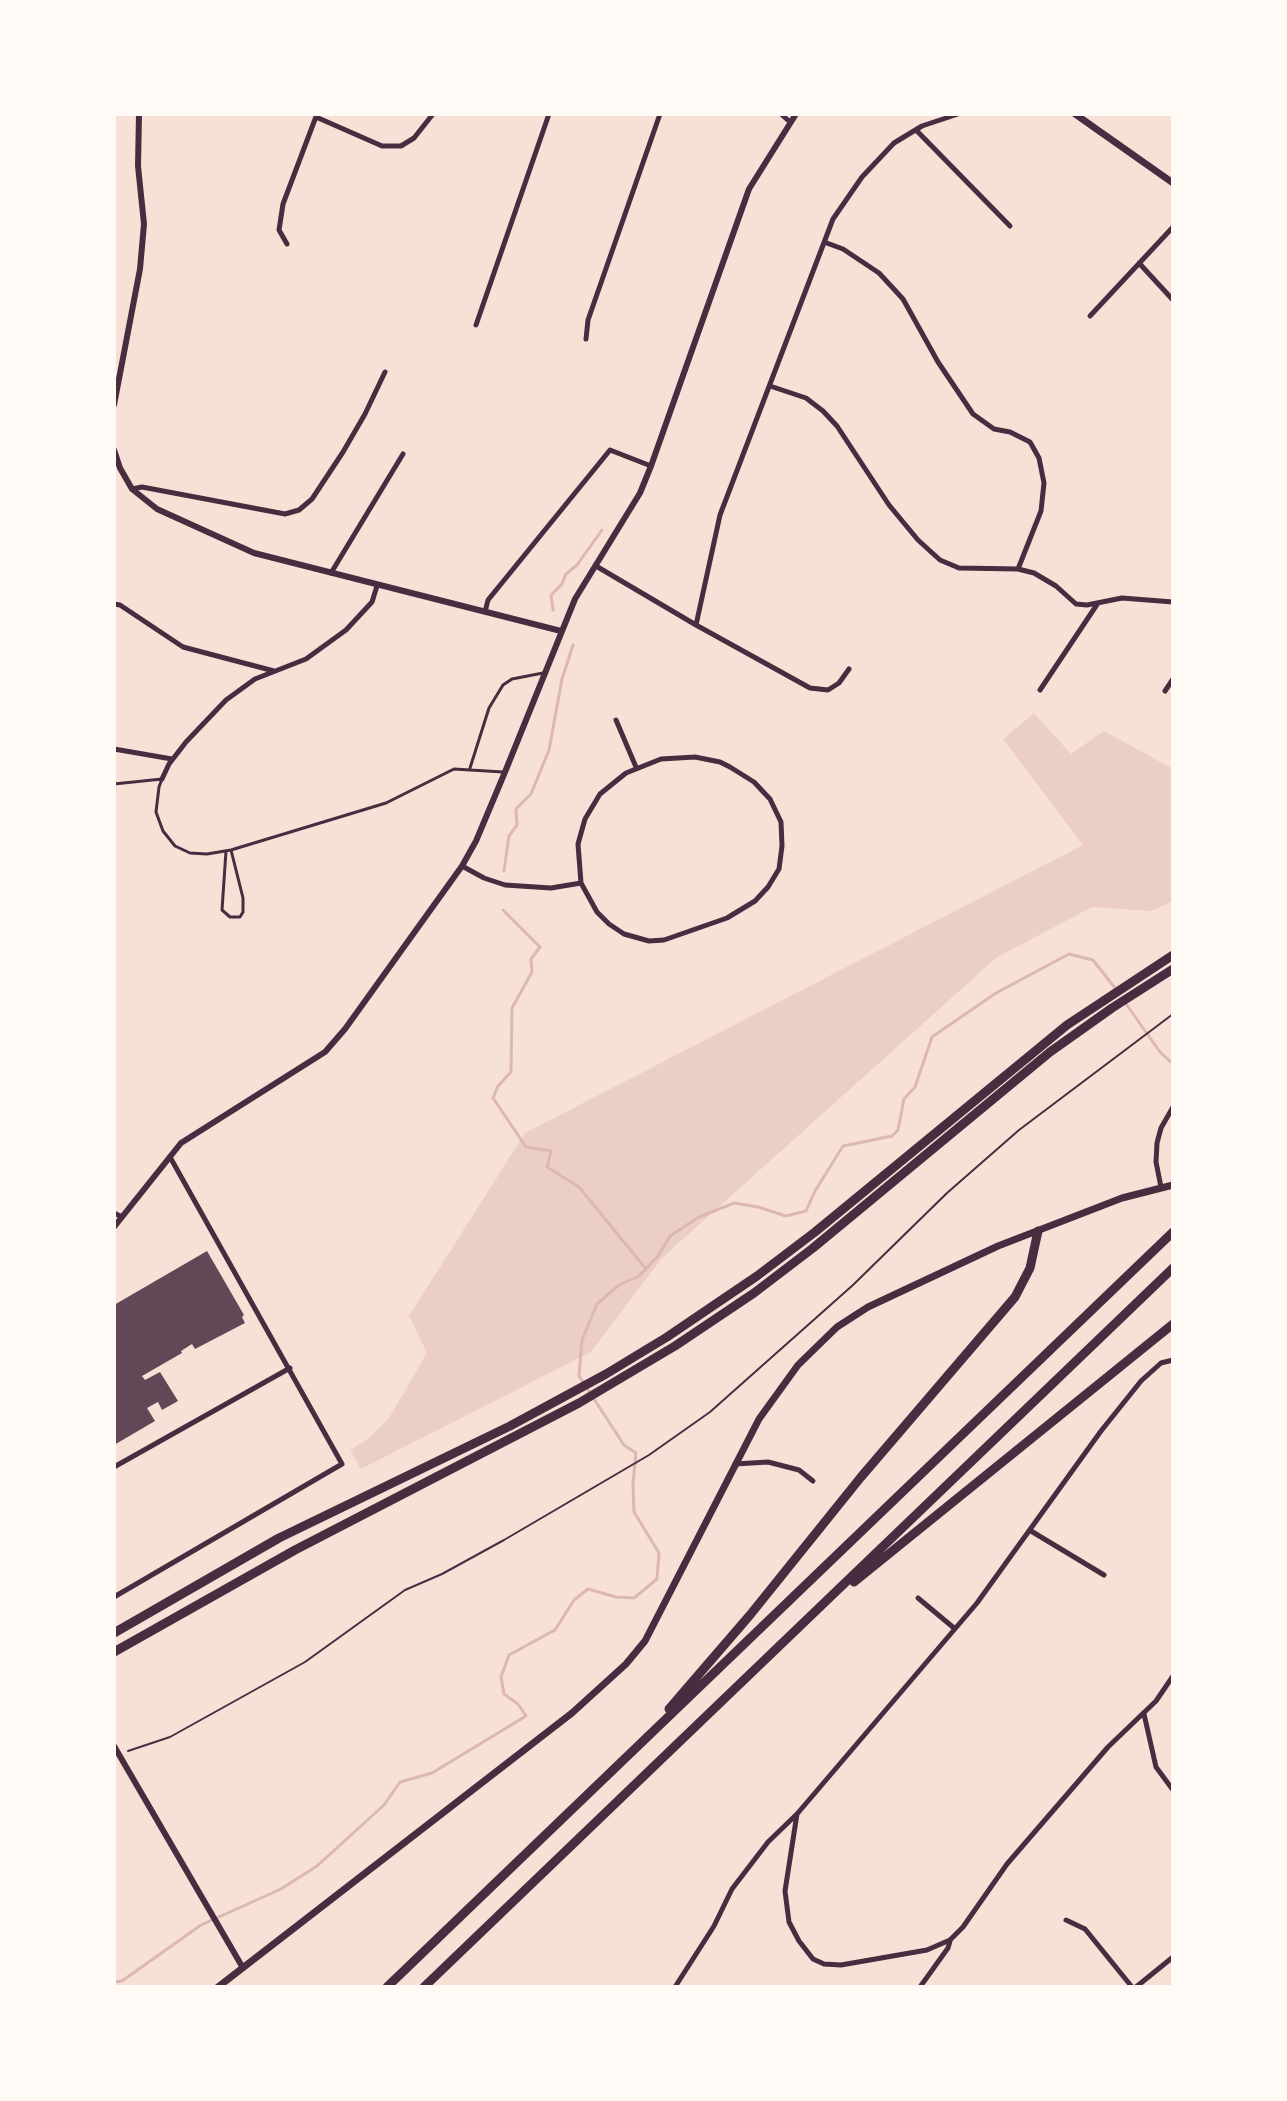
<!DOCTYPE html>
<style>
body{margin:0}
#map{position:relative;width:1287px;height:2101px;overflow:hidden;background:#f7e1d7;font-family:Spectral,serif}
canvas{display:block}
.frame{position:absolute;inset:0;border:116px solid #fffaf5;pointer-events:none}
</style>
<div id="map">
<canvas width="1287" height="2101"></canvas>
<div class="frame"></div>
</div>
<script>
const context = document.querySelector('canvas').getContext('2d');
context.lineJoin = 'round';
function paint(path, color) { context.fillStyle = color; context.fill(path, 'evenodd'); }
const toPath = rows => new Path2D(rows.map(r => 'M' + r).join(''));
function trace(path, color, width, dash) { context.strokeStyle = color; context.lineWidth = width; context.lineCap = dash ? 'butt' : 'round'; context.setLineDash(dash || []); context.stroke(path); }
paint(toPath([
 [1034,713,1071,754,1104,731,1173,769,1173,901,1151,911,1092,907,996,958,662,1258,591,1352,361,1469,350,1450,368,1439,389,1418,427,1353,409,1316,525,1133,1083,845,1003,739]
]), '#ebcfc5');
trace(toPath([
 [553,610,551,595,562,584,566,574,577,565,602,530],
 [504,871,509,836,517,825,516,809,531,794,549,750,562,679,573,645],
 [503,910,540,947,531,959,532,972,512,1008,511,1072,498,1086,493,1098,526,1147,551,1151,547,1167,579,1187,646,1269],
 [1124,1001,1160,1052,1173,1064],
 [590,1393,579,1376,582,1340,597,1304,619,1285,639,1276,658,1256,670,1236,699,1217,734,1203,758,1207,786,1216,806,1211,815,1191,843,1146,892,1136,898,1130,904,1099,915,1087,932,1037,996,993,1069,954,1093,960,1115,988],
 [114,1982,122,1981,201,1925,281,1889,317,1866,384,1805,400,1782,432,1773,526,1716,518,1704,504,1694,501,1677,509,1655,555,1630,574,1600,588,1589,616,1597,634,1598,657,1579,659,1553,634,1512,633,1484,636,1453,624,1445,594,1399]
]), '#dcb8b0', 3);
paint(toPath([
 [207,1251,244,1315,242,1317,245,1323,195,1349,192,1344,181,1351,182,1353,142,1376,145,1380,160,1372,178,1401,162,1410,158,1402,147,1408,155,1421,114,1445,114,1305]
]), '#644757');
trace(toPath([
 [128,1751,170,1737,305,1662,405,1590,442,1574,504,1540,649,1455,710,1412,853,1285,947,1193,1019,1130,1173,1014]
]), '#4a2c40', 2);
trace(toPath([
 [470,768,489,708,503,685,512,679,543,673],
 [114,784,162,779,159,787,156,812,163,831,175,846,190,853,207,854,231,850,386,803,454,769,503,772],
 [226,851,222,910,230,917,240,917,243,912,243,898,231,850]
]), '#4a2c40', 3);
trace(toPath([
 [781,114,790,122],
 [316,117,382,146,401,146,414,138,433,114],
 [916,130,1010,226],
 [824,242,843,249,879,273,903,299,938,362,973,414,994,429,1010,432,1030,442,1039,458,1044,483,1041,511,1018,569],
 [287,244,279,230,283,204,317,114],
 [1139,263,1173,300],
 [1090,316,1173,227],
 [476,325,549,114],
 [586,339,588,320,660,114],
 [770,386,806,398,823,411,837,426,889,505,918,540,940,560,959,568,1018,569,1034,573,1056,586,1076,604,1087,605,1122,598,1173,602],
 [132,489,142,487,285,514,299,510,312,499,343,452,365,414,385,372],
 [596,566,696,625,810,688,828,690,839,683,849,669],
 [331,573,403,454],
 [114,604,120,605,183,647,274,671],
 [485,612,488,600,610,450,651,466],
 [696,625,720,515,833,219,862,177,894,143,922,126,958,114],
 [1040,690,1098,603],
 [1165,691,1173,679],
 [616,720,636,767],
 [114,749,172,759],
 [695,757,720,762,730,767,754,782,770,799,781,822,782,846,779,869,768,887,755,901,727,918,664,940,649,941,624,934,609,924,597,912,581,883,578,844,585,819,600,794,626,773,661,759,695,757],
 [162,779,169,764,186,742,226,700,255,679,306,659,346,630,372,602,377,586],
 [462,866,484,878,505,885,551,888,581,883],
 [1161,1187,1156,1162,1157,1143,1161,1128,1173,1107],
 [114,1213,122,1217],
 [735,1464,768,1462,799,1470,813,1481],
 [114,1467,290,1368],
 [1031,1531,1104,1575],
 [114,1597,342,1464,170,1157],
 [918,1598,954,1628],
 [1144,1714,1156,1767,1173,1790],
 [797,1814,785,1891,789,1922,799,1941,813,1959,824,1964,841,1965,927,1950,950,1940,963,1927,1007,1864,1108,1747,1156,1701,1173,1676],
 [1066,1920,1085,1929,1132,1987],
 [675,1987,714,1926,732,1889,768,1842,797,1814,977,1603,1101,1431,1141,1381,1161,1363,1173,1360],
 [920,1987,948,1948,950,1941],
 [1136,1987,1173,1957]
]), '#4a2c40', 5);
trace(toPath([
 [114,405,140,269,144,224,138,166,139,114],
 [114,450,120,468,132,489,157,509,254,553,561,631],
 [114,1227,181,1143,325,1052,345,1029,462,866,476,841,505,772,575,599,640,493,651,466,749,189,796,114],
 [114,1746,243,1968]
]), '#4a2c40', 6);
trace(toPath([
 [1075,114,1173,183],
 [218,1987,572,1713,626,1664,645,1641,759,1419,798,1365,837,1327,868,1307,998,1246,1122,1198,1173,1185]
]), '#4a2c40', 7);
trace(toPath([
 [114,1633,279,1538,510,1426,606,1374,667,1337,757,1276,815,1232,1067,1025,1173,955],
 [114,1652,295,1550,579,1403,675,1346,754,1293,813,1248,1050,1052,1112,1008,1173,969]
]), '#4a2c40', 9);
trace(toPath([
 [854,1582,1173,1324],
 [669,1709,750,1615,861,1477,1015,1297,1030,1268,1038,1231],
 [387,1987,1173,1232],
 [424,1987,1173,1268]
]), '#4a2c40', 9);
</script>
